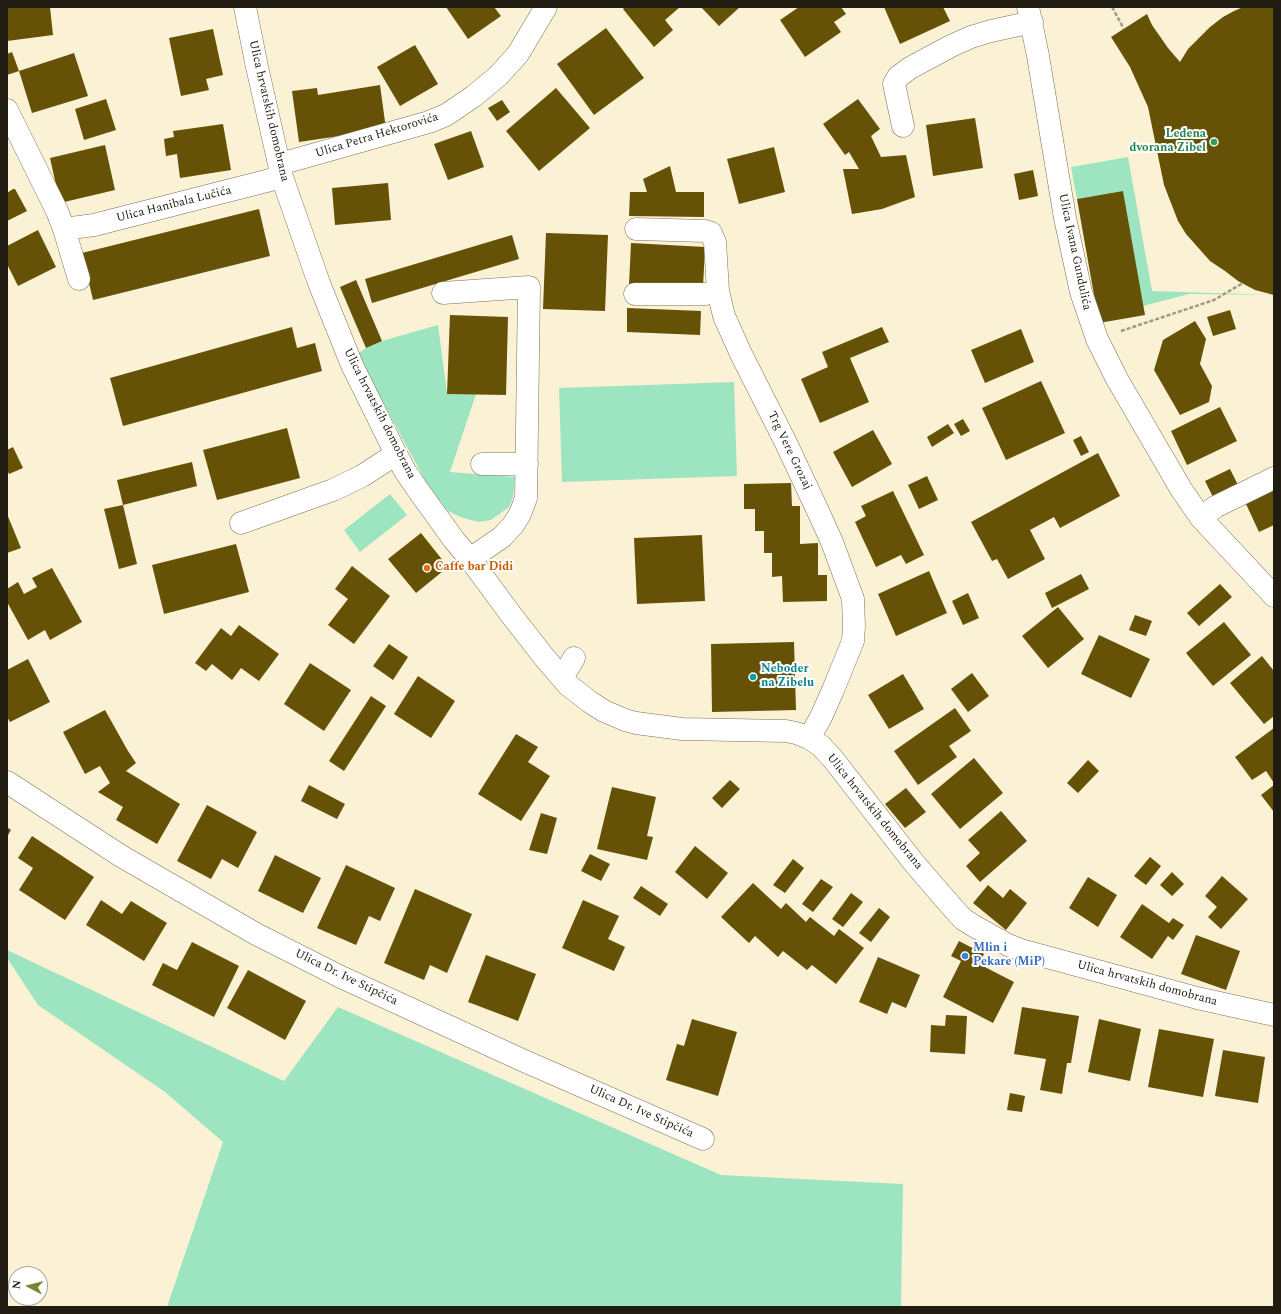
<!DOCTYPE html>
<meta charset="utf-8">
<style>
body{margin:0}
#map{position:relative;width:1281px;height:1314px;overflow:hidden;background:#fbf1d4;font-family:Spectral,serif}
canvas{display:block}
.frame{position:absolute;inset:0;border:8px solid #201c12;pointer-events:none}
.north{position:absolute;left:8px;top:1266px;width:40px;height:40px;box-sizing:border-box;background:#fff;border:1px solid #a6a4a0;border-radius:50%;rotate:277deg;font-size:11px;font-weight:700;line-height:16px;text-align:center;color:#201c12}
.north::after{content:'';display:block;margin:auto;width:14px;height:18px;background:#788431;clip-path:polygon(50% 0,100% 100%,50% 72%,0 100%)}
</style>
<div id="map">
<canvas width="1281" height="1314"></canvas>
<div class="frame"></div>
<div class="north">N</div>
</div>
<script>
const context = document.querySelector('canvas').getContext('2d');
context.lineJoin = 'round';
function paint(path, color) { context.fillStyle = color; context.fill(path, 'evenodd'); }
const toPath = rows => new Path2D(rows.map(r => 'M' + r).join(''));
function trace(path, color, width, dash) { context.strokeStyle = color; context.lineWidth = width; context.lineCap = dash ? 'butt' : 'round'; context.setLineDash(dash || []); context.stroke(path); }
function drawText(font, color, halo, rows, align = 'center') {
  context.font = font + ' Spectral,serif'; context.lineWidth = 4; context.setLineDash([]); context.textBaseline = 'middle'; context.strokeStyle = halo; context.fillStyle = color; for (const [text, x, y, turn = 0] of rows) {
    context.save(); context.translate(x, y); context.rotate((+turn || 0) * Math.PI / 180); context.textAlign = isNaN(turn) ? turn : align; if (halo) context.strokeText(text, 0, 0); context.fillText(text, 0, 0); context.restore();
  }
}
paint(toPath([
 [1128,157,1152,291,1274,295,1189,294,1143,306,1123,191,1077,199,1071,167],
 [438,325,447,393,476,394,450,472,515,477,513,497,509,507,491,520,478,522,460,517,448,511,437,498,426,482,357,354,366,348,382,341],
 [734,382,737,476,562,482,559,388],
 [390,494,407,515,360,552,344,530],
 [7,950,284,1081,338,1007,721,1175,903,1184,901,1307,167,1307,223,1142,165,1092,38,1005,7,958]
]), '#9de5c0');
paint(toPath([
 [7,7,50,7,53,35,7,41],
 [446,7,494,7,501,16,468,39],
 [625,7,680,7,665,20,673,30,654,47,623,9],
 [701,7,740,7,719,26],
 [799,7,841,7,846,14,834,22,841,32,805,57,780,20],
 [884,7,943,7,950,21,900,44],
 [1243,7,1274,7,1274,295,1255,290,1238,281,1225,271,1210,261,1186,234,1178,221,1164,185,1148,107,1130,67,1111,37,1147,14,1152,25,1168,48,1180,62,1188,49,1210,27,1223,17,1234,11],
 [606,28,644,78,594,115,557,64],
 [213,29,223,75,206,79,209,90,181,96,169,38],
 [415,45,438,84,400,106,377,67],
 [12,52,19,71,74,53,88,96,32,113,19,71,7,75,7,54],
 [380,85,386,129,299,142,292,91,317,88,318,95],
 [556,88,590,128,539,171,506,131],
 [106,99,116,130,84,140,75,109],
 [858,99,880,129,871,136,881,157,906,155,915,197,882,209,852,214,843,169,859,169,849,152,845,155,823,124],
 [502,100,510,112,497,121,488,108],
 [975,118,983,168,933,176,926,125],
 [223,124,231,170,180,178,177,154,166,156,164,139,174,137,173,131],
 [471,131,484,167,448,180,434,144],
 [105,145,115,190,60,203,50,158],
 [774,147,785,192,739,204,727,159],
 [670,166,676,192,704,192,704,217,629,216,630,192,647,192,643,179],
 [1033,170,1038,196,1019,200,1014,174],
 [388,183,391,220,335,225,332,188],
 [13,189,15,189,27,211,7,221,7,193],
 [1123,191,1145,315,1099,323,1077,199],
 [259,209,270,256,93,300,82,253],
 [38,230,56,267,18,286,7,264,7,246],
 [546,233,608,235,605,311,543,309],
 [512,235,519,259,372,303,365,279],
 [631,243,705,247,703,288,629,285],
 [356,280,382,341,366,348,340,287],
 [627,308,701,311,700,335,627,332],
 [1230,310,1236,329,1213,336,1207,317],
 [450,315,508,317,506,395,447,394],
 [1195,321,1206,339,1200,364,1212,386,1209,402,1180,415,1154,370,1163,340],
 [292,327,297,348,315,343,322,371,123,426,110,378],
 [882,327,889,342,850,358,869,402,820,423,801,379,828,367,822,352],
 [1021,329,1034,362,985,383,971,350],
 [1041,381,1065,433,1006,460,982,408],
 [1220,407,1237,441,1187,465,1171,431],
 [963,419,970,431,961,436,954,424],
 [948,424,954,433,932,447,927,437],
 [287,428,300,478,217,500,203,450],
 [873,430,892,464,852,487,833,452],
 [1081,436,1089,452,1081,456,1073,440],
 [13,447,23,468,9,474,7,470,7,450],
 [1098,453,1120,496,1060,528,1054,517,1030,530,1045,559,1008,579,997,559,992,561,971,522],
 [192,462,197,486,123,505,117,480],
 [1230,469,1240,489,1215,501,1205,481],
 [927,476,938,500,919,509,908,485],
 [791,483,792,506,800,506,800,544,818,543,818,575,827,575,827,601,783,602,782,576,772,577,772,553,764,553,764,531,755,531,755,509,744,509,744,484],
 [1274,490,1274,525,1259,532,1246,504],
 [893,491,924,555,906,564,901,555,876,567,855,522,866,516,861,506],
 [123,505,137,564,119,569,104,509],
 [7,514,21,548,7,553],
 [421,533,448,567,416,593,388,559],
 [702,535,705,601,637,604,634,538],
 [236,544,249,592,164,614,152,565],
 [352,566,390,596,354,644,328,625,348,599,335,589],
 [52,568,82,622,50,640,45,630,28,640,7,602,7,589,18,582,24,594,37,587,32,578],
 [929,571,947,613,896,636,878,594],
 [1081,574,1089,589,1052,608,1045,593],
 [1220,584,1232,597,1199,626,1187,613],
 [968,593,979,618,963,625,952,601],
 [1058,607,1084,639,1048,668,1022,636],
 [1135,615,1152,621,1146,636,1129,630],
 [1224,622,1251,655,1213,686,1186,653],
 [239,625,279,654,259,681,241,668,232,680,212,664,206,671,195,663,221,628,231,636],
 [1099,635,1150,659,1131,698,1081,674],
 [794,642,796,710,712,712,711,644],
 [389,644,408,657,393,680,373,666],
 [1262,656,1274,671,1274,716,1264,724,1230,683],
 [28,659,50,702,10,722,7,717,7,670],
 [310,663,351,690,324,731,284,704],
 [972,673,989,696,968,712,951,689],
 [903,674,924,709,889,729,868,695],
 [418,676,455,701,431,738,394,714],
 [371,696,386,706,344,771,329,761],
 [955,708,971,731,949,746,957,757,918,785,894,751],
 [105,710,128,751,136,763,126,771,180,804,157,844,116,820,123,807,98,792,110,783,100,766,85,774,63,732],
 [1274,728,1274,783,1266,771,1252,780,1235,757],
 [516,734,538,747,528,762,550,776,521,821,478,794],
 [974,758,1003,793,960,829,931,794],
 [1088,760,1099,771,1078,793,1067,783],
 [730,780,740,789,722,808,712,798],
 [309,785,345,804,337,819,301,801],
 [1274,785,1274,812,1261,795],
 [612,787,656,797,647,836,653,837,647,860,597,849],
 [906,788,926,812,905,828,885,804],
 [207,805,257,832,238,868,222,859,211,879,177,861],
 [1001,811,1027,841,980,882,966,866,980,853,968,840],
 [541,813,557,818,547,854,529,850],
 [7,827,11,830,7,837],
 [32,836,94,877,65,920,19,890,33,868,18,858],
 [695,846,728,873,707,899,675,872],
 [590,854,610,864,601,881,581,871],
 [275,855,321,878,303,913,258,891],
 [1150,857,1161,866,1146,885,1134,876],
 [793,859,804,868,785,893,773,885],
 [346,865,395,888,380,921,369,916,356,945,317,928],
 [1172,872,1184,884,1172,896,1160,885],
 [1222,876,1248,899,1221,929,1208,917,1217,907,1205,896],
 [1088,877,1117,895,1098,927,1069,908],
 [821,879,833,887,813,912,802,904],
 [753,883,781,909,786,903,806,922,810,917,834,936,839,929,864,948,836,984,812,965,807,970,783,951,778,957,755,936,749,943,721,917],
 [988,885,1003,898,1010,889,1027,903,1006,930,973,903],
 [641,886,668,904,660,916,633,898],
 [415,889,472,914,447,973,430,965,424,980,384,963],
 [851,893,863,902,843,927,832,919],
 [101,900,122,914,131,901,167,923,144,961,86,925],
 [583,900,619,916,608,939,625,947,614,971,562,948],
 [1142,904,1169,923,1173,918,1184,925,1173,940,1168,936,1152,959,1120,937],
 [879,908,890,917,871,942,859,933],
 [1196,935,1240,951,1226,990,1181,974],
 [959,941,984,954,979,964,1014,982,993,1023,943,997,961,961,951,956],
 [192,942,239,966,214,1017,152,985,163,963,177,970],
 [486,955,536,974,518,1021,468,1002],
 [878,957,920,975,906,1008,892,1002,887,1014,859,1002],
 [248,970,306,1001,285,1040,227,1008],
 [1022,1007,1079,1016,1071,1063,1067,1063,1062,1094,1040,1090,1046,1059,1014,1054],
 [946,1015,967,1016,965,1054,930,1052,931,1025,945,1026],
 [692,1019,737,1032,718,1096,666,1080,677,1044,684,1046],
 [1099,1019,1141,1029,1130,1081,1088,1072],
 [1159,1029,1214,1039,1203,1097,1148,1087],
 [1223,1050,1265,1057,1258,1103,1215,1096],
 [1010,1093,1025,1096,1022,1112,1007,1110]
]), '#655206');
const minor = toPath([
 [245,7,257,67,282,177,319,283,352,365,396,454,405,471,418,490,454,540,470,559,512,616,544,657,568,685,590,702,604,711,625,720,636,723,682,729,786,731,796,733,809,738,821,746,833,759,914,863,952,907,963,919,974,926,1008,945,1021,950,1197,998,1274,1015],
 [1028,7,1038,56,1065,218,1081,292,1097,339,1117,379,1181,489,1201,518,1274,596],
 [7,110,57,211,64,229,79,279],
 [903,126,894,84,898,77,910,68,951,46,971,37,991,31,1032,22],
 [280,164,429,122,446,115,474,96,498,76,518,54,546,7],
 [64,229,94,225,282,177],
 [636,229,705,231,711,233,712,236,715,242,718,291,724,316,741,354,786,443,817,509,832,542,853,599,854,626,853,641,833,690,821,717,809,738],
 [443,293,529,287,526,498,520,514,513,525,502,537,470,559],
 [635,294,705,294,718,291],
 [482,464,527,464],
 [1201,518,1215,507,1274,478],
 [241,523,333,490,362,476,396,454],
 [562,678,574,658],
 [7,782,121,856,256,934,341,977,522,1060,703,1139]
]);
trace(minor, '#7a7158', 23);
trace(toPath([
 [1112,7,1124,29],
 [1121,331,1214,300,1243,283]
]), '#a19984', 2.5, [4, 2]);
trace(minor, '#fff', 22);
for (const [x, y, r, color] of [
 [1214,142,4,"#2e9e5b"],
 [427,568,4,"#e8710a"],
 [753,677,4,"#0f9aa8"],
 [965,956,4,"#3f7fe0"]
]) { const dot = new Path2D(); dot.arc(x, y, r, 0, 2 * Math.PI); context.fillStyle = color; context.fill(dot); trace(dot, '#fff', 1.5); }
drawText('12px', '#201c12', '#fff', [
 ["Ulica hrvatskih domobrana",268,111,77],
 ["Ulica Petra Hektorovića",377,136,-17],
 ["Ulica Hanibala Lučića",174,205,-14],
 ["Ulica Ivana Gundulića",1074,252,78],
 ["Ulica hrvatskih domobrana",379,414,63],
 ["Trg Vere Grozaj",789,451,64],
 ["Ulica hrvatskih domobrana",874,812,51],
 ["Ulica Dr. Ive Stipčića",346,978,26],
 ["Ulica hrvatskih domobrana",1147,984,15],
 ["Ulica Dr. Ive Stipčića",641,1112,24]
]);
drawText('bold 12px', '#27864d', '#fff', [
 ["Ledena",1206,135],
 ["dvorana Zibel",1206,149]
], 'right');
drawText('bold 12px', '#c56008', '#fff', [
 ["Caffe bar Didi",435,568]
], 'left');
drawText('bold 12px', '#0d838f', '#fff', [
 ["Neboder",761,670],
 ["na Zibelu",761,684]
], 'left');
drawText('bold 12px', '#366cbe', '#fff', [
 ["Mlin i",973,949],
 ["Pekare (MiP)",973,963]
], 'left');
</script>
